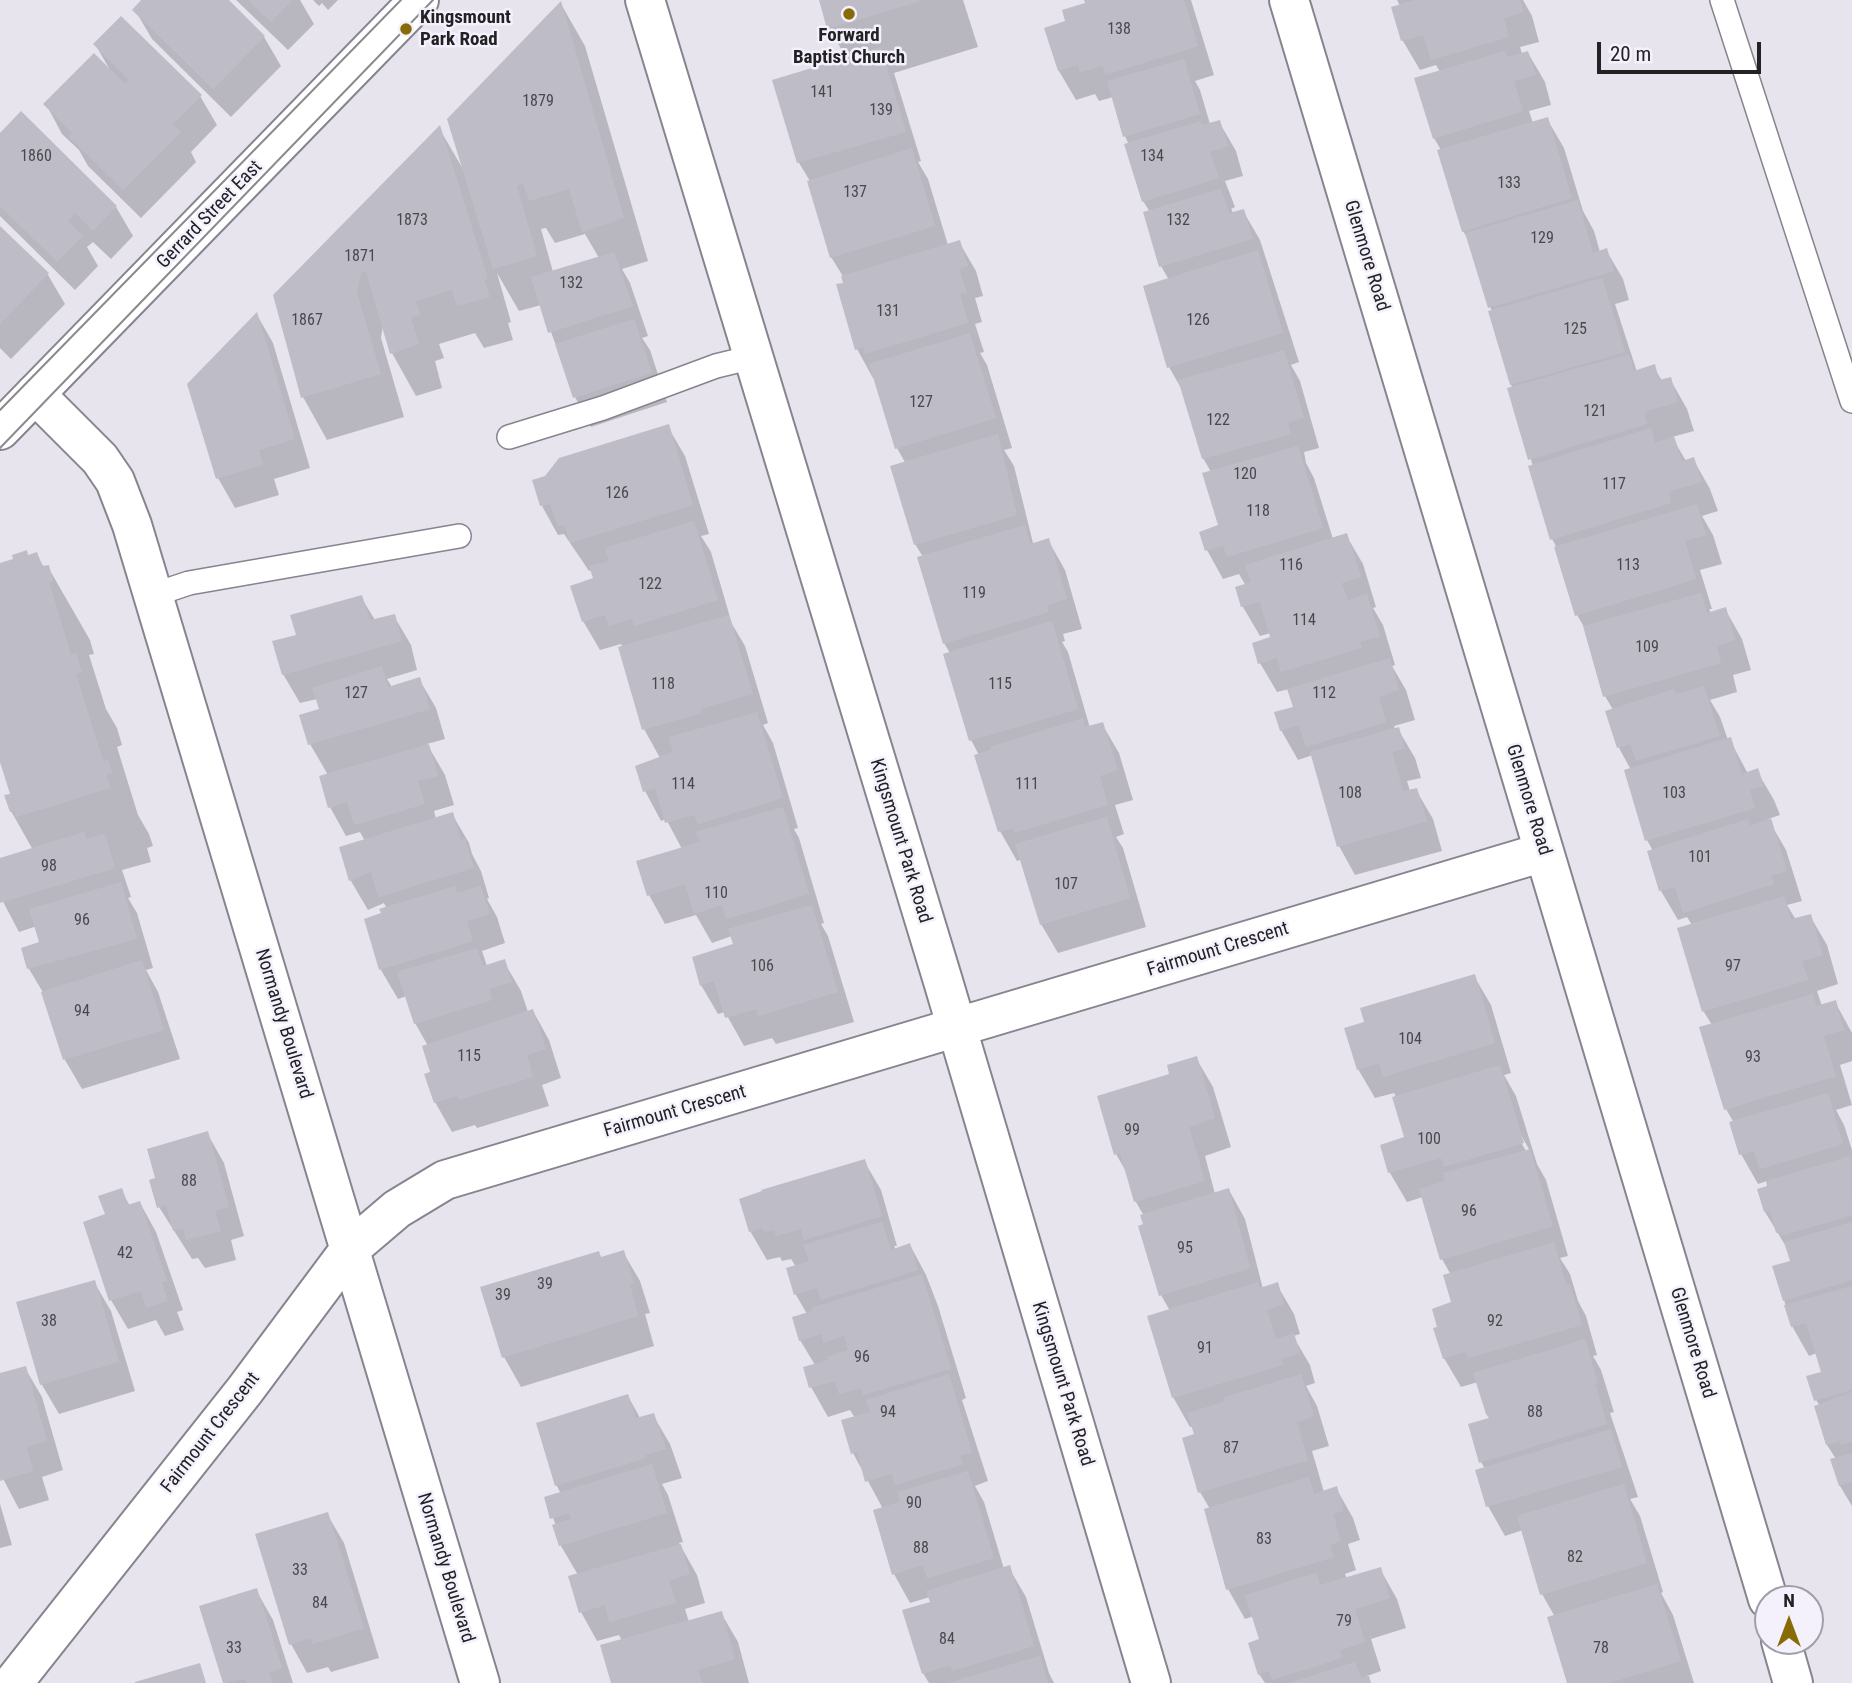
<!DOCTYPE html>
<style>
body{margin:0}
#map{position:relative;width:1852px;height:1683px;overflow:hidden;background:#e7e4ee;font-family:"Roboto Condensed",sans-serif}
canvas{display:block}
.north{position:absolute;left:1754px;top:1585px;width:70px;height:70px;box-sizing:border-box;background:#f4f1fc;border:2px solid #a09ea6;border-radius:50%;rotate:0deg;font-size:19px;font-weight:700;line-height:28px;text-align:center;color:#222225}
.north::after{content:'';display:block;margin:auto;width:24px;height:32px;background:#866b07;clip-path:polygon(50% 0,100% 100%,50% 72%,0 100%)}
.scale{position:absolute;left:1597px;top:42px;width:164px;height:32px;box-sizing:border-box;border:4px solid #222225;border-top:0;padding-left:9px;font-size:21px;line-height:24px;white-space:nowrap;color:#222225;-webkit-text-stroke:5px #f4f1fc;paint-order:stroke}
</style>
<div id="map">
<canvas width="1852" height="1683"></canvas>
<div class="north">N</div>
<div class="scale">20 m</div>
</div>
<script>
const context = document.querySelector('canvas').getContext('2d');
context.lineJoin = 'round';
function paint(path, color) { context.fillStyle = color; context.fill(path, 'evenodd'); }
const toPath = rows => new Path2D(rows.map(r => 'M' + r).join(''));
function trace(path, color, width, dash) { context.strokeStyle = color; context.lineWidth = width; context.lineCap = dash ? 'butt' : 'round'; context.setLineDash(dash || []); context.stroke(path); }
function drawText(font, color, halo, rows, align = 'center') {
  context.font = font + ' "Roboto Condensed",sans-serif'; context.lineWidth = 5; context.setLineDash([]); context.textBaseline = 'middle'; context.strokeStyle = halo; context.fillStyle = color; for (const [text, x, y, turn = 0] of rows) {
    context.save(); context.translate(x, y); context.rotate((+turn || 0) * Math.PI / 180); context.textAlign = isNaN(turn) ? turn : align; if (halo) context.strokeText(text, 0, 0); context.fillText(text, 0, 0); context.restore();
  }
}
paint(toPath([
 [144,0,226,0,264,37,281,66,231,117,152,39,135,10],
 [236,0,300,0,314,24,288,50],
 [313,0,338,0,328,10,322,3,319,6],
 [824,0,963,0,978,47,894,73,921,161,918,162,928,179,948,245,959,242,976,271,983,296,975,298,982,322,975,324,984,352,980,353,987,365,1012,448,1004,450,1014,466,1033,543,1034,544,1048,540,1065,570,1082,629,1063,634,1065,641,1062,642,1068,652,1090,728,1102,724,1119,753,1133,800,1115,805,1124,834,1116,837,1123,848,1146,927,1058,953,1041,924,1022,859,1017,861,1000,831,979,755,971,740,950,653,944,643,923,557,915,544,906,464,897,448,875,378,873,378,857,349,844,278,831,257,810,181,799,163,775,81,847,59,829,28],
 [1086,0,1191,0,1214,75,1195,81,1200,90,1210,124,1219,122,1236,151,1243,176,1225,181,1235,207,1231,209,1234,214,1243,211,1260,240,1299,362,1291,365,1300,381,1319,448,1304,452,1306,463,1314,478,1333,539,1346,535,1363,564,1376,607,1373,608,1383,625,1395,665,1392,666,1406,690,1415,720,1394,726,1395,729,1398,729,1415,758,1421,778,1407,781,1410,791,1416,790,1433,819,1442,851,1355,875,1339,846,1313,755,1298,760,1281,730,1295,708,1289,689,1277,692,1260,663,1272,639,1271,633,1260,636,1243,607,1237,588,1246,586,1239,574,1223,579,1207,550,1220,527,1211,472,1203,458,1185,395,1169,367,1169,280,1161,266,1150,212,1143,201,1129,145,1125,136,1113,97,1099,101,1095,94,1076,100,1059,71,1047,29,1067,23,1088,4],
 [1397,0,1523,0,1532,16,1539,42,1520,47,1522,54,1528,53,1545,82,1551,105,1529,111,1533,123,1547,119,1564,148,1583,211,1594,231,1600,252,1606,250,1623,279,1629,300,1615,304,1637,372,1654,367,1662,381,1670,379,1687,409,1694,431,1672,437,1686,461,1693,459,1710,489,1718,511,1702,516,1713,535,1722,564,1700,570,1712,609,1709,609,1711,613,1725,609,1742,639,1751,670,1733,675,1737,692,1710,700,1720,717,1728,740,1730,740,1748,774,1757,771,1774,800,1780,815,1768,819,1786,850,1802,901,1787,905,1796,920,1810,916,1827,945,1838,984,1817,991,1822,1006,1835,1002,1852,1033,1852,1061,1840,1065,1852,1105,1836,1110,1844,1125,1852,1150,1852,1506,1840,1486,1832,1460,1836,1459,1827,1445,1820,1406,1816,1400,1823,1373,1817,1353,1809,1356,1792,1326,1784,1300,1792,1262,1790,1253,1765,1212,1769,1187,1767,1181,1758,1184,1741,1154,1734,1123,1726,1109,1712,1025,1704,1012,1679,929,1692,925,1687,917,1678,920,1661,891,1653,851,1647,840,1626,771,1631,770,1619,748,1607,712,1613,710,1605,696,1587,632,1577,615,1557,548,1552,539,1492,312,1469,241,1463,231,1441,150,1434,138,1440,72,1436,65,1420,70,1403,41,1393,8,1400,6],
 [561,4,585,46,648,261,622,269,630,283,648,336,642,338,650,350,667,402,591,427,575,397,541,305,519,311,497,273,511,322,508,323,513,340,484,348,475,333,439,344,444,358,435,361,442,388,416,396,392,353,383,325,381,338,404,417,327,440,303,397,275,296,439,128,463,169],
 [546,228,555,243,585,234,599,258,553,272,541,229],
 [95,44,200,96,217,125,191,152,196,162,141,218,88,166,79,150,62,134,46,104,110,70],
 [21,114,116,207,133,236,111,259,93,242,87,247,98,266,75,290,0,216,0,135],
 [0,228,48,275,65,304,11,359,0,348],
 [257,315,273,343,310,468,274,479,279,495,235,508,218,478],
 [668,427,685,456,709,534,701,536,711,552,732,624,745,646,768,723,763,725,773,743,798,828,794,829,799,838,824,923,821,924,828,936,854,1022,776,1044,772,1038,744,1046,725,1012,718,1014,701,985,735,945,732,936,712,943,696,915,665,924,649,895,682,849,666,819,661,821,645,791,660,758,644,729,620,649,623,648,621,644,600,650,583,621,595,579,592,570,589,571,564,534,558,535,542,506],
 [37,554,44,568,48,567,90,640,94,654,89,655,106,709,117,728,122,745,117,747,138,815,149,834,153,846,147,848,151,862,122,870,131,897,128,898,137,913,153,968,146,970,158,992,180,1059,82,1089,65,1060,44,994,29,969,23,949,42,943,37,926,19,932,0,896,0,860,33,850,11,811,12,795,0,756,0,565],
 [361,597,375,620,394,616,411,645,417,670,387,679,392,687,419,679,436,708,445,739,427,744,445,775,454,805,434,811,436,819,452,814,469,843,472,854,481,871,489,898,487,899,497,917,505,943,482,951,487,966,504,962,521,991,528,1012,533,1011,549,1040,561,1078,542,1085,549,1106,477,1128,475,1125,452,1132,435,1102,428,1046,415,1023,407,996,398,999,381,970,366,920,383,914,387,909,384,903,368,910,351,881,341,848,365,841,360,832,346,836,330,807,328,775,310,744,321,710,317,699,300,703,283,674,298,636],
 [1474,976,1491,1005,1511,1073,1504,1075,1516,1096,1537,1164,1546,1180,1568,1256,1560,1258,1570,1274,1578,1301,1586,1316,1597,1355,1593,1356,1601,1370,1614,1412,1610,1413,1638,1497,1630,1499,1640,1516,1663,1592,1661,1593,1673,1615,1694,1683,1569,1683,1555,1617,1542,1594,1523,1530,1505,1536,1488,1506,1477,1471,1485,1469,1481,1462,1490,1419,1478,1382,1461,1387,1444,1358,1453,1304,1451,1275,1442,1259,1423,1197,1407,1202,1390,1173,1382,1146,1406,1138,1396,1097,1394,1093,1375,1098,1358,1069,1366,1023],
 [1521,1135,1530,1151,1526,1151,1518,1137],
 [1196,1058,1213,1087,1231,1147,1205,1156,1215,1194,1229,1190,1245,1219,1263,1289,1277,1285,1294,1314,1300,1334,1293,1336,1310,1365,1315,1383,1306,1386,1317,1406,1329,1446,1312,1451,1324,1492,1336,1488,1353,1518,1360,1540,1348,1544,1356,1570,1345,1574,1347,1579,1380,1569,1397,1599,1406,1628,1371,1639,1381,1671,1367,1676,1371,1683,1265,1683,1259,1674,1261,1640,1254,1616,1245,1619,1228,1589,1210,1509,1200,1492,1196,1436,1193,1426,1190,1427,1173,1397,1170,1311,1161,1295,1140,1227,1145,1225,1144,1216,1136,1202,1128,1175,1116,1154,1099,1097,1171,1075],
 [207,1133,224,1163,244,1236,231,1240,236,1260,205,1268,198,1258,192,1259,159,1207,157,1179],
 [864,1161,881,1190,897,1246,894,1246,896,1250,910,1245,926,1275,938,1306,966,1398,962,1400,988,1481,975,1486,984,1502,1004,1569,1009,1568,1026,1597,1049,1673,1054,1683,929,1683,923,1673,932,1603,930,1597,910,1603,894,1574,883,1509,853,1453,855,1418,850,1410,828,1417,811,1387,815,1365,800,1340,807,1314,796,1295,788,1269,796,1267,791,1259,782,1261,780,1257,767,1260,750,1231],
 [121,1190,130,1206,140,1203,156,1232,183,1310,177,1312,184,1330,165,1336,156,1320,128,1329,111,1300,107,1215],
 [623,1252,640,1281,650,1313,645,1314,654,1346,521,1387,504,1357,599,1253,602,1259],
 [94,1282,111,1311,135,1391,59,1414,42,1385,18,1304],
 [25,1368,42,1397,63,1470,42,1477,49,1500,19,1509,0,1473,0,1375],
 [628,1396,640,1418,653,1415,670,1444,682,1478,662,1484,668,1495,683,1542,679,1543,697,1575,705,1603,685,1609,689,1622,721,1613,738,1642,749,1683,613,1683,622,1641,619,1635,597,1641,581,1612,578,1575,561,1546,554,1526,556,1526,546,1498,561,1494,557,1486,538,1425],
 [0,1504,12,1545,0,1548],
 [327,1514,344,1543,379,1658,331,1672,328,1667,307,1673,291,1644],
 [256,1590,273,1620,293,1683,225,1683,201,1608]
]), '#0003');
paint(toPath([
 [141,0,229,0,265,36,213,89,132,10],
 [248,0,292,0,271,22],
 [819,0,920,0,920,1,827,29],
 [1084,0,1184,0,1198,46,1105,75,1103,66,1080,72,1078,65,1058,71,1044,28,1065,21,1062,10,1085,3],
 [1415,0,1520,0,1524,12,1504,18,1509,37,1431,60,1423,35,1401,41,1391,7],
 [561,1,624,218,582,232,569,189,529,201,523,184,517,186,537,256,493,269,447,119],
 [121,16,202,95,173,124,181,132,123,190,69,137,72,133,43,104,94,53,125,84,129,80,93,44],
 [881,47,906,132,797,163,772,80],
 [1505,51,1507,57,1528,51,1536,75,1514,81,1523,111,1433,139,1414,78],
 [1184,59,1200,114,1123,137,1107,81],
 [21,111,117,206,93,231,75,213,68,221,83,236,57,262,0,206,0,133],
 [1548,117,1572,198,1462,232,1437,150],
 [1220,120,1228,146,1210,152,1219,178,1142,202,1124,144,1201,121,1202,125],
 [440,125,488,279,484,280,490,297,457,306,452,290,416,301,420,314,411,318,419,344,390,354,366,272,361,273,357,293,381,374,301,398,273,295],
 [912,148,935,226,830,258,807,181],
 [1221,189,1229,213,1244,209,1253,239,1159,267,1143,212],
 [1578,200,1593,253,1607,248,1614,271,1488,308,1465,233],
 [0,226,49,273,0,324],
 [960,240,968,266,959,269,967,293,960,294,968,323,865,354,863,347,855,350,836,284,843,283,841,276],
 [1258,250,1283,333,1167,368,1143,286],
 [614,252,633,306,548,333,531,277],
 [1602,278,1625,352,1510,385,1488,311],
 [257,312,295,439,259,450,263,465,216,479,187,384],
 [634,319,652,373,573,398,555,344],
 [970,333,996,418,895,449,869,364],
 [1284,350,1304,418,1288,423,1291,434,1202,459,1178,380],
 [1629,354,1634,371,1655,364,1659,380,1671,377,1678,402,1644,412,1647,424,1528,460,1507,388],
 [669,424,693,505,570,543,564,525,558,526,550,504,540,506,532,480,545,476,559,458],
 [1651,428,1655,443,1674,436,1682,461,1694,457,1702,482,1668,492,1671,503,1550,540,1528,466],
 [998,434,1017,515,914,545,890,466],
 [1298,446,1323,528,1227,557,1223,545,1205,551,1199,532,1218,525,1202,473],
 [1697,504,1706,535,1685,541,1696,579,1575,616,1554,547],
 [694,521,718,600,634,626,632,619,609,626,605,615,582,622,570,586,593,578,589,566,609,561,605,548],
 [1025,525,1030,544,1049,538,1067,599,1047,605,1049,612,943,644,917,557],
 [1347,533,1361,577,1342,583,1348,600,1367,594,1380,636,1360,642,1362,648,1281,672,1277,658,1258,664,1252,643,1270,637,1260,602,1241,607,1235,587,1251,582,1245,565],
 [27,550,28,555,37,552,42,566,49,565,53,581,49,582,71,655,76,653,82,672,76,674,103,761,108,759,112,773,106,775,111,788,16,817,14,811,10,812,4,795,10,794,0,762,0,563,13,559,12,555],
 [1701,593,1707,613,1726,607,1735,640,1717,646,1721,663,1603,697,1583,626],
 [362,595,370,620,395,614,402,641,282,675,272,641,296,635,290,615],
 [729,615,753,694,700,709,702,713,642,730,618,647],
 [1052,621,1078,709,969,741,943,654],
 [1390,658,1399,690,1379,697,1386,722,1306,747,1299,725,1280,731,1274,712,1293,707,1287,689],
 [382,666,388,687,420,677,430,709,308,745,299,715,319,709,312,688],
 [1704,686,1720,736,1636,761,1630,744,1617,748,1605,711,1674,689,1676,694],
 [757,712,783,798,698,824,694,815,665,823,655,788,643,792,635,766,673,752,669,737],
 [1083,718,1085,727,1103,722,1118,770,1100,776,1108,805,1014,833,1013,828,998,832,974,755,991,750,990,747],
 [1399,727,1405,748,1392,752,1403,791,1417,788,1427,821,1337,847,1310,752],
 [1731,737,1742,774,1758,768,1764,786,1750,790,1755,808,1645,841,1624,770],
 [429,744,438,776,418,781,425,804,354,825,347,802,328,808,319,776],
 [783,807,809,894,726,919,722,905,694,914,685,884,647,896,636,861,700,842,696,832],
 [453,812,461,840,465,839,474,868,378,897,371,872,349,881,339,847],
 [1107,817,1130,898,1040,925,1015,844],
 [1771,818,1787,871,1771,876,1774,884,1683,913,1675,887,1659,891,1647,851,1748,819,1750,826],
 [84,832,87,839,105,834,115,868,0,903,0,858],
 [121,882,137,939,27,969,21,948,39,942,29,909],
 [455,886,457,893,481,886,490,914,467,921,473,941,379,970,364,919,381,913,379,909],
 [1784,896,1791,919,1811,914,1823,955,1802,961,1808,980,1702,1012,1677,928],
 [812,905,838,992,758,1016,756,1009,725,1018,714,981,700,986,692,957,733,944,728,929],
 [477,948,483,966,505,959,512,982,489,989,492,1000,414,1024,397,972],
 [142,960,164,1030,63,1060,41,992],
 [1475,974,1495,1043,1383,1077,1379,1063,1357,1070,1344,1028,1364,1022,1360,1008],
 [1813,994,1816,1006,1836,1000,1844,1030,1824,1036,1836,1076,1724,1110,1699,1027],
 [533,1009,546,1049,527,1055,533,1077,459,1100,458,1096,434,1103,424,1074,430,1072,422,1046],
 [1197,1056,1215,1118,1189,1127,1205,1181,1134,1202,1120,1153,1114,1155,1097,1096,1169,1074,1167,1065],
 [1500,1065,1524,1143,1444,1167,1441,1158,1388,1173,1380,1145,1404,1137,1392,1097],
 [1828,1093,1843,1144,1760,1169,1754,1151,1739,1155,1729,1122],
 [208,1131,229,1207,215,1211,221,1231,186,1240,183,1228,173,1231,166,1205,157,1208,149,1180,155,1178,147,1149],
 [1530,1149,1553,1226,1440,1260,1419,1189,1445,1181,1443,1173],
 [1851,1156,1852,1215,1781,1236,1781,1232,1776,1233,1770,1211,1764,1212,1757,1189,1767,1186,1766,1181],
 [865,1159,882,1216,804,1240,801,1229,776,1236,774,1230,764,1232,762,1228,749,1232,739,1199,762,1191,761,1190],
 [122,1188,128,1205,140,1201,167,1281,162,1282,168,1301,146,1308,141,1291,109,1301,83,1222,105,1214,98,1196],
 [1229,1188,1250,1268,1159,1296,1138,1226,1143,1224,1140,1215],
 [882,1222,891,1250,910,1243,918,1270,821,1300,817,1288,794,1295,786,1268,809,1261,803,1245],
 [1852,1222,1852,1280,1783,1301,1772,1266,1790,1261,1784,1242],
 [1554,1242,1566,1285,1570,1284,1582,1325,1468,1358,1466,1352,1443,1359,1433,1328,1437,1327,1432,1309,1451,1302,1443,1275],
 [624,1250,634,1283,630,1284,638,1316,502,1358,480,1287,599,1251,601,1257],
 [922,1274,951,1369,863,1395,861,1388,839,1394,835,1381,809,1388,803,1367,828,1360,827,1357,848,1350,844,1336,823,1343,821,1334,799,1341,792,1317,812,1311,811,1308],
 [95,1280,119,1362,40,1385,16,1302],
 [1258,1282,1260,1288,1278,1282,1284,1304,1267,1310,1276,1339,1294,1333,1300,1353,1281,1359,1283,1365,1172,1398,1147,1316],
 [1852,1286,1852,1390,1814,1401,1806,1376,1821,1372,1806,1323,1791,1327,1784,1305],
 [1585,1339,1598,1383,1595,1383,1607,1424,1479,1463,1468,1424,1489,1418,1486,1414,1473,1373],
 [26,1366,47,1441,27,1447,33,1471,0,1481,0,1373],
 [949,1374,972,1452,960,1456,963,1464,895,1485,892,1474,865,1482,857,1452,851,1454,841,1420,870,1412,866,1400],
 [1301,1374,1314,1416,1297,1422,1308,1460,1198,1493,1182,1438,1194,1434,1187,1413,1224,1402,1223,1398],
 [1852,1392,1852,1442,1841,1445,1840,1441,1826,1445,1814,1406],
 [628,1394,636,1418,654,1413,666,1449,645,1455,646,1458,555,1486,536,1423],
 [1611,1429,1622,1467,1486,1507,1475,1470],
 [1852,1453,1852,1482,1839,1486,1830,1459],
 [652,1464,667,1513,559,1546,552,1525,571,1519,569,1513,550,1519,544,1497],
 [968,1471,994,1558,927,1578,923,1565,892,1575,873,1510,900,1502,897,1492],
 [1309,1477,1314,1494,1337,1486,1344,1511,1333,1514,1341,1541,1330,1545,1334,1557,1226,1590,1204,1509],
 [1624,1484,1647,1563,1540,1595,1517,1516],
 [328,1512,364,1628,312,1644,311,1638,289,1645,255,1534],
 [681,1544,690,1574,669,1580,676,1603,609,1622,605,1605,579,1613,568,1576],
 [1010,1565,1034,1646,952,1671,951,1665,922,1674,902,1610,930,1602,926,1591],
 [1381,1567,1390,1598,1355,1609,1365,1642,1340,1650,1342,1658,1272,1680,1269,1671,1258,1675,1248,1643,1259,1639,1245,1595,1316,1573,1320,1585],
 [1657,1584,1681,1661,1609,1683,1567,1683,1547,1617],
 [257,1588,282,1668,269,1672,273,1683,246,1683,245,1679,223,1683,199,1606],
 [722,1611,735,1659,698,1670,702,1683,611,1683,600,1645],
 [1040,1656,1048,1683,950,1683,950,1682],
 [1355,1662,1361,1678,1369,1676,1371,1683,1289,1683],
 [200,1663,206,1683,135,1683,135,1682]
]), '#bebcc6');
const lane = toPath([
 [1722,0,1852,401],
 [509,437,603,408,716,366,753,357],
 [153,595,189,583,459,536]
]);
const street = toPath([
 [645,0,943,981,1151,1683],
 [1289,0,1768,1599],
 [35,394,100,459,115,481,132,525,480,1683],
 [1781,1641,1793,1683],
 [13,1683,245,1390,350,1249,397,1209,445,1180,1544,852]
]);
const secondary = toPath([
 [0,430,419,0]
]);
trace(lane, '#86848e', 26);
trace(street, '#86848e', 42);
trace(secondary, '#86848e', 42);
trace(lane, '#fff', 23);
trace(street, '#fff', 38);
trace(secondary, '#fff', 38);
trace(toPath([
 [0,410,401,0],
 [0,448,433,0]
]), '#8c8a91', 2);
for (const [x, y, r, color] of [
 [849,14,7,"#866b07"],
 [406,29,7,"#866b07"]
]) { const dot = new Path2D(); dot.arc(x, y, r, 0, 2 * Math.PI); context.fillStyle = color; context.fill(dot); trace(dot, '#f4f1fc', 2.5); }
drawText('16px', '#49484d', null, [
 ["138",1119,30],
 ["141",822,93],
 ["1879",538,102],
 ["139",881,111],
 ["1860",36,157],
 ["134",1152,157],
 ["133",1509,184],
 ["137",855,193],
 ["1873",412,221],
 ["132",1178,221],
 ["129",1542,239],
 ["1871",360,257],
 ["132",571,284],
 ["131",888,312],
 ["1867",307,321],
 ["126",1198,321],
 ["125",1575,330],
 ["127",921,403],
 ["121",1595,412],
 ["122",1218,421],
 ["120",1245,475],
 ["117",1614,485],
 ["126",617,494],
 ["118",1258,512],
 ["116",1291,566],
 ["113",1628,566],
 ["122",650,585],
 ["119",974,594],
 ["114",1304,621],
 ["109",1647,648],
 ["118",663,685],
 ["115",1000,685],
 ["127",356,694],
 ["112",1324,694],
 ["114",683,785],
 ["111",1027,785],
 ["108",1350,794],
 ["103",1674,794],
 ["101",1700,858],
 ["98",49,867],
 ["107",1066,885],
 ["110",716,894],
 ["96",82,921],
 ["106",762,967],
 ["97",1733,967],
 ["94",82,1012],
 ["104",1410,1040],
 ["115",469,1057],
 ["93",1753,1058],
 ["99",1132,1131],
 ["100",1429,1140],
 ["88",189,1182],
 ["96",1469,1212],
 ["95",1185,1249],
 ["42",125,1254],
 ["39",545,1285],
 ["39",503,1296],
 ["38",49,1322],
 ["92",1495,1322],
 ["91",1205,1349],
 ["96",862,1358],
 ["94",888,1413],
 ["88",1535,1413],
 ["87",1231,1449],
 ["90",914,1504],
 ["83",1264,1540],
 ["88",921,1549],
 ["82",1575,1558],
 ["33",300,1571],
 ["84",320,1604],
 ["79",1344,1622],
 ["84",947,1640],
 ["33",234,1649],
 ["78",1601,1649]
]);
drawText('bold 19px', '#222225', '#f4f1fc', [
 ["Kingsmount",420,18],
 ["Park Road",420,40],
 ["Forward",849,36,"center"],
 ["Baptist Church",849,58,"center"]
], 'left');
drawText('19px', '#222225', '#f4f1fc', [
 ["Gerrard Street East",210,215,-46],
 ["Glenmore Road",1366,256,73],
 ["Glenmore Road",1528,800,73],
 ["Kingsmount Park Road",900,841,73],
 ["Fairmount Crescent",1218,950,-17],
 ["Normandy Boulevard",283,1024,73],
 ["Fairmount Crescent",675,1112,-16],
 ["Glenmore Road",1692,1343,73],
 ["Kingsmount Park Road",1062,1384,73],
 ["Fairmount Crescent",211,1433,-52],
 ["Normandy Boulevard",445,1568,73]
]);
</script>
